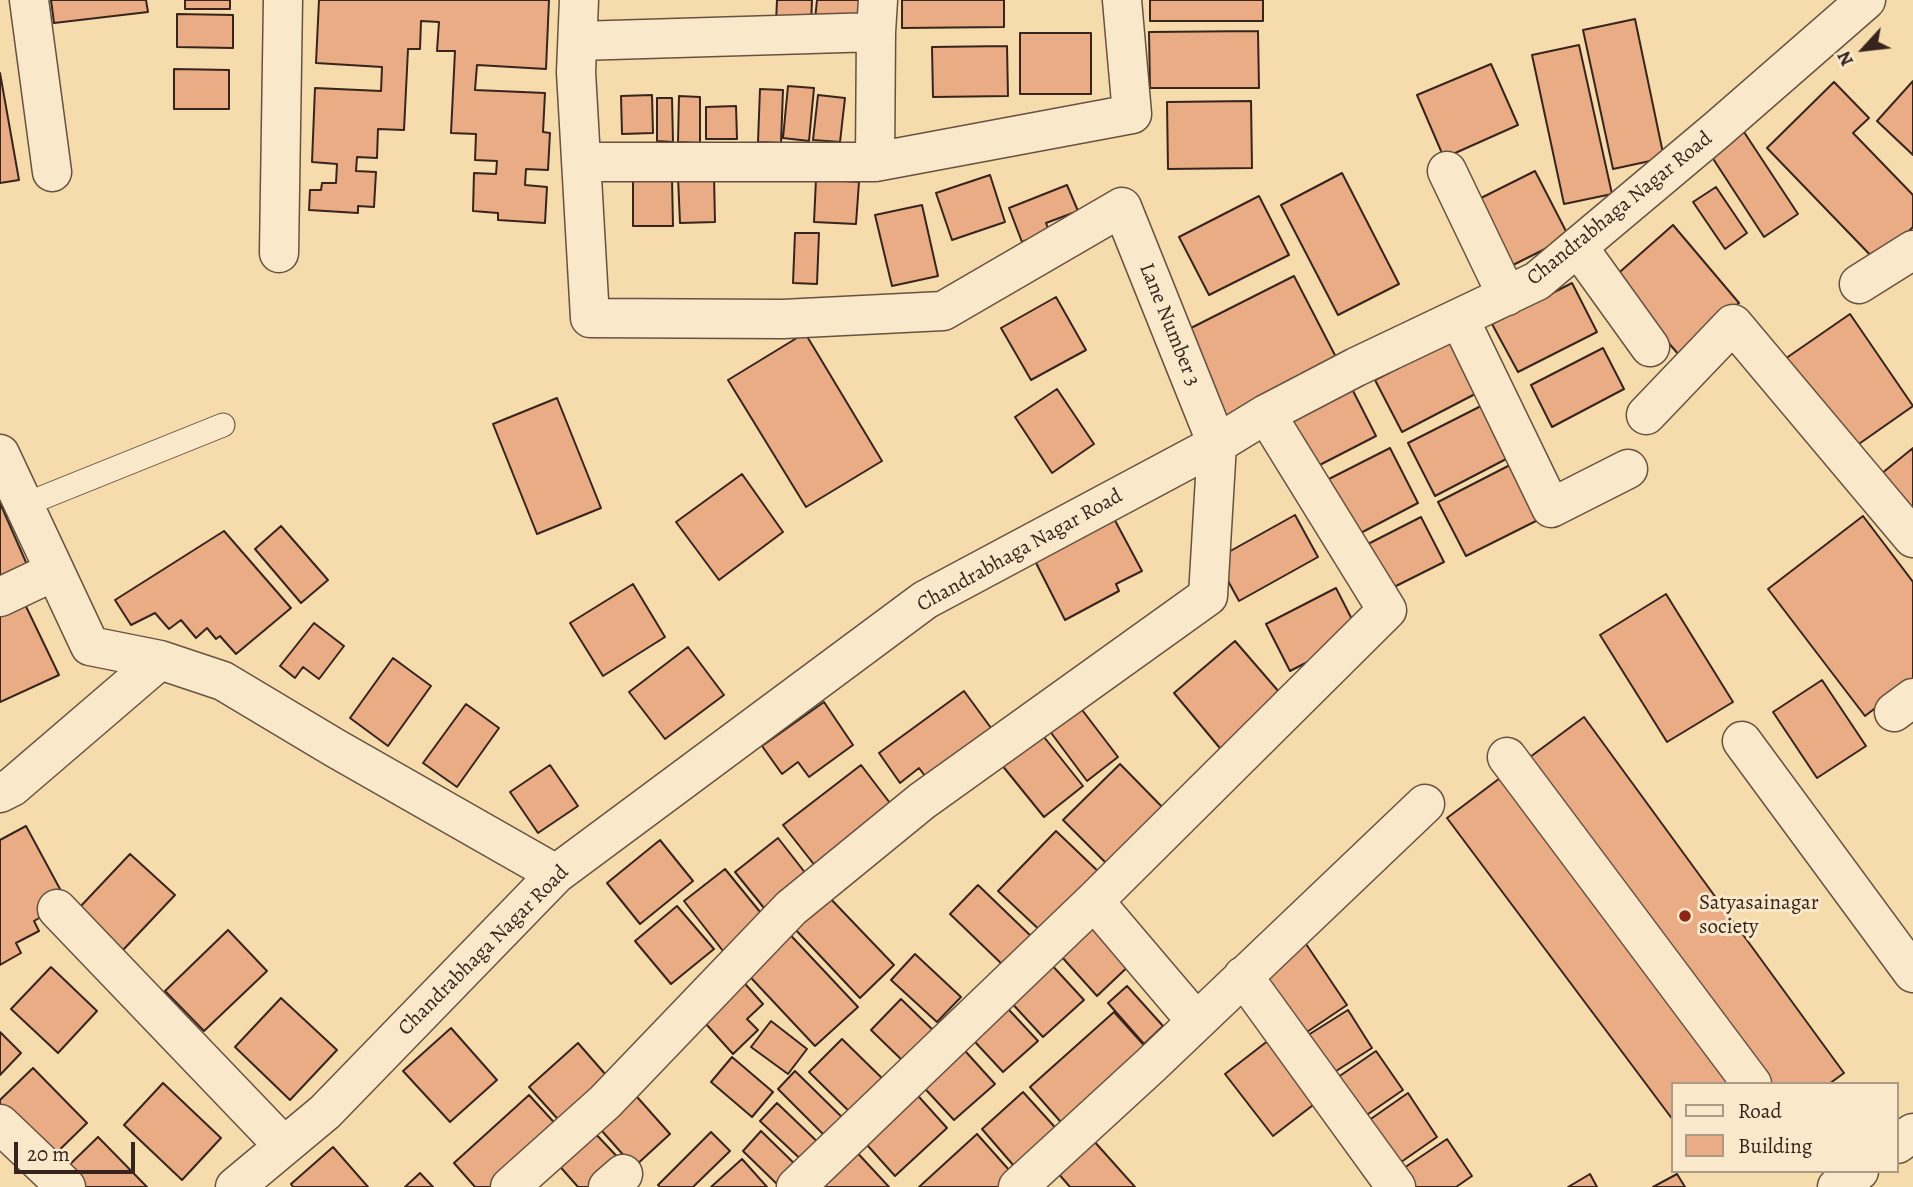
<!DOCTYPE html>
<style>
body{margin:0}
#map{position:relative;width:1913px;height:1187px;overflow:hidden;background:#f6dbad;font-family:Alegreya,serif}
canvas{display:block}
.legend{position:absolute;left:1671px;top:1082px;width:228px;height:91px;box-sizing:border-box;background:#f9e8ca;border:2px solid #ab9a85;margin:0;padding:9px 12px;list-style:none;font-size:21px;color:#37251d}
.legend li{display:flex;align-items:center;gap:14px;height:35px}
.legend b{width:35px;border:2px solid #ab9a85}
.north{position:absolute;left:1829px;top:14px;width:70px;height:70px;-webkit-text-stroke:5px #f9e8ca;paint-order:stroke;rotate:243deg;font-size:19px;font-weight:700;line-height:28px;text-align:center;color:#37251d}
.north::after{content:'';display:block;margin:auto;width:24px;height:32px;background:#37251d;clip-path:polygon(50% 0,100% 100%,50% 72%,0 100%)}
.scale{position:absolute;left:14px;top:1142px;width:121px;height:32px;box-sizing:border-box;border:4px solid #37251d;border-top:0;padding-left:9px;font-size:21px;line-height:24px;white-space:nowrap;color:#37251d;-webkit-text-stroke:5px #f9e8ca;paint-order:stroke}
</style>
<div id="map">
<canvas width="1913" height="1187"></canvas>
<ul class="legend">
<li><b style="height:9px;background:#f9e8ca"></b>Road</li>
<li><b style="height:19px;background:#eaac85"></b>Building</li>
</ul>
<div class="north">N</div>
<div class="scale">20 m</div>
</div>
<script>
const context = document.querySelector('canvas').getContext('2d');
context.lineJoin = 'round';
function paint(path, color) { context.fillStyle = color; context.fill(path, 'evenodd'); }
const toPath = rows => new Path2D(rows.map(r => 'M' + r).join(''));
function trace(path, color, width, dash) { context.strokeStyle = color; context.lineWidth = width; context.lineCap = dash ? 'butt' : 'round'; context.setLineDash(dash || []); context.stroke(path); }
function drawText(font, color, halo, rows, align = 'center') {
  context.font = font + ' Alegreya,serif'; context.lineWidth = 6; context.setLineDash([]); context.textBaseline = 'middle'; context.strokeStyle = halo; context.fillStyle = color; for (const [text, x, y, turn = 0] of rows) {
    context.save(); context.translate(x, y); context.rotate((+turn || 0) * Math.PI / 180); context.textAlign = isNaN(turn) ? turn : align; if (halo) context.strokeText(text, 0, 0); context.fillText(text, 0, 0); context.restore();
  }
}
const building = toPath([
 [51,0,146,0,148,12,54,23,51,0],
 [185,0,230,0,230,9,185,9,185,0],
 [319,0,549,0,546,69,477,65,475,90,545,93,543,132,550,133,548,170,526,169,525,185,547,187,545,223,498,220,498,213,473,211,474,173,496,174,497,161,475,160,476,134,451,133,455,51,437,51,439,22,421,21,420,49,408,49,404,130,378,129,377,158,357,157,356,171,376,172,374,207,358,206,358,213,309,210,310,190,321,190,322,183,336,183,337,164,312,162,315,88,381,91,382,67,316,63,319,0],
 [777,0,812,0,811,24,776,23,777,0],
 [817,0,865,0,862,24,815,20,817,0],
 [902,0,1004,0,1004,27,902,28,902,0],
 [1150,0,1263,0,1263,21,1150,21,1150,0],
 [177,14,233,15,233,48,177,47,177,14],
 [1635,19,1664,158,1613,169,1583,30,1635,19],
 [1258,31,1259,88,1150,88,1149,32,1258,31],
 [1020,33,1091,33,1091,94,1020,94,1020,33],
 [1579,45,1612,194,1564,204,1532,55,1579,45],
 [1007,46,1008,96,933,97,932,47,1007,46],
 [1491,64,1518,125,1444,158,1417,95,1491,64],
 [174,69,229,70,229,109,174,109,174,69],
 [0,73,19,180,0,183,0,73],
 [1913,81,1913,155,1877,121,1913,81],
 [1834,82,1869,118,1853,133,1913,195,1913,227,1877,262,1767,148,1834,82],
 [788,86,814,88,809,141,783,138,788,86],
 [760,89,783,90,781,143,758,142,760,89],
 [652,95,653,133,622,134,621,96,652,95],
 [818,95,845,98,840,142,813,140,818,95],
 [679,96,700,97,700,143,678,142,679,96],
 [657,98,672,98,673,142,657,141,657,98],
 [1251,101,1252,168,1168,169,1167,102,1251,101],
 [736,106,737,139,706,139,706,107,736,106],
 [1744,132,1798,214,1764,237,1710,154,1744,132],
 [1535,171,1569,237,1505,269,1471,203,1535,171],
 [1342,173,1399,284,1338,315,1281,205,1342,173],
 [990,175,1005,222,952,240,936,193,990,175],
 [714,176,715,222,680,223,678,177,714,176],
 [633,179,672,179,673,226,633,226,633,179],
 [816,179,859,182,856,224,814,222,816,179],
 [1067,185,1078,211,1046,223,1049,231,1022,242,1009,208,1067,185],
 [1716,187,1747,233,1725,249,1693,202,1716,187],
 [1259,196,1289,255,1209,295,1179,237,1259,196],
 [922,205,938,276,892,286,875,215,922,205],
 [1673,225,1739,303,1679,355,1613,278,1673,225],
 [795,233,819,233,817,284,793,283,795,233],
 [1294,276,1338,361,1226,418,1183,332,1294,276],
 [1572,283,1597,332,1518,372,1492,324,1572,283],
 [1056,297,1086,350,1031,380,1001,328,1056,297],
 [1850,314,1913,406,1846,453,1782,361,1850,314],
 [805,333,882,461,806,507,728,380,805,333],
 [1451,341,1477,393,1402,432,1375,380,1451,341],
 [1603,348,1624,389,1552,427,1531,385,1603,348],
 [1348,381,1376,436,1308,471,1280,416,1348,381],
 [1057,389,1094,444,1052,473,1015,417,1057,389],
 [557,398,601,508,537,534,493,424,557,398],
 [1483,405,1510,457,1435,496,1408,443,1483,405],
 [1390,448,1418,503,1353,537,1325,481,1390,448],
 [1913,448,1913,513,1881,474,1913,448],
 [1510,465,1538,520,1466,556,1438,502,1510,465],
 [742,474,783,532,719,580,676,522,742,474],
 [0,503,32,576,0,590,0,503],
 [1111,513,1142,571,1116,584,1119,591,1065,620,1032,555,1111,513],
 [1295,515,1318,557,1239,601,1216,559,1295,515],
 [1863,516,1913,582,1913,679,1865,716,1768,589,1863,516],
 [1421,517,1444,562,1386,591,1364,546,1421,517],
 [281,526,328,580,301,603,255,549,281,526],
 [224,531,291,608,236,654,220,636,216,639,207,628,196,638,181,620,169,629,155,613,131,625,115,600,224,531],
 [633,584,665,637,603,676,570,623,633,584],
 [1336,588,1360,635,1290,671,1266,624,1336,588],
 [20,594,59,675,0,702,0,603,20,594],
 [1666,594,1733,702,1667,742,1600,635,1666,594],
 [314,623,344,646,319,679,303,667,295,678,280,666,314,623],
 [1235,641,1286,700,1224,753,1174,693,1235,641],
 [688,647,724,695,665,739,629,692,688,647],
 [393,658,431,686,388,746,350,718,393,658],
 [1822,680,1866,746,1817,778,1773,712,1822,680],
 [964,691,994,732,928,780,919,768,900,783,879,753,964,691],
 [1073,698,1118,757,1087,781,1043,722,1073,698],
 [824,702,853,745,809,777,798,762,782,774,762,746,824,702],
 [466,704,499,728,457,787,423,763,466,704],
 [1584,717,1844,1073,1829,1084,1764,1084,1526,760,1584,717],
 [1036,727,1083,786,1044,817,997,759,1036,727],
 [1120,764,1171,816,1115,872,1063,820,1120,764],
 [550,765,578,806,538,833,510,792,550,765],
 [861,765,893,807,816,867,783,825,861,765],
 [1504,775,1736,1084,1673,1084,1673,1120,1447,818,1504,775],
 [26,826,67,902,34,921,39,931,16,943,21,953,0,965,0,840,26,826],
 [1056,831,1102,875,1045,935,998,891,1056,831],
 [778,838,810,879,768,913,735,872,778,838],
 [660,840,693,881,640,924,607,883,660,840],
 [130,854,175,895,123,950,79,908,130,854],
 [725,869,765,918,723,951,684,901,725,869],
 [978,885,1034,939,1006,968,950,914,978,885],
 [826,894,894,965,860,998,792,926,826,894],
 [677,906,714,949,671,984,635,941,677,906],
 [1101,920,1136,959,1097,996,1061,956,1101,920],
 [781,925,858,1007,815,1046,739,965,781,925],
 [228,930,267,971,204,1031,165,991,228,930],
 [1302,938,1347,1005,1298,1038,1252,972,1302,938],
 [915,954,961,997,937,1022,891,980,915,954],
 [1049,962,1084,1000,1043,1037,1008,999,1049,962],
 [51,967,97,1011,58,1053,11,1009,51,967],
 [738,976,763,1004,747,1019,758,1030,733,1054,697,1014,738,976],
 [1127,986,1163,1026,1144,1044,1108,1003,1127,986],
 [997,997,1038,1041,1003,1072,962,1028,997,997],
 [281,998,337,1050,290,1100,235,1047,281,998],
 [901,999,936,1033,906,1064,871,1030,901,999],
 [1348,1010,1372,1048,1322,1080,1297,1042,1348,1010],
 [1114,1012,1151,1053,1067,1129,1030,1087,1114,1012],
 [771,1021,807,1049,788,1074,751,1047,771,1021],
 [451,1028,497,1080,450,1122,403,1071,451,1028],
 [0,1032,21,1053,0,1075,0,1032],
 [1278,1033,1326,1095,1273,1136,1225,1074,1278,1033],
 [842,1039,889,1085,856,1118,809,1072,842,1039],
 [957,1042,995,1084,954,1120,916,1079,957,1042],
 [578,1043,613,1083,564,1126,529,1087,578,1043],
 [1376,1051,1403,1090,1358,1121,1331,1082,1376,1051],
 [732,1057,773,1092,752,1117,711,1082,732,1057],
 [33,1068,87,1123,45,1164,0,1117,0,1100,33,1068],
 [795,1071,852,1127,834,1145,778,1089,795,1071],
 [163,1083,221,1138,182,1180,124,1125,163,1083],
 [911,1088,947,1128,895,1176,859,1136,911,1088],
 [630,1089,670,1134,634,1167,594,1122,630,1089],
 [1023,1092,1062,1135,1020,1173,982,1129,1023,1092],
 [1408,1093,1437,1137,1394,1167,1365,1123,1408,1093],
 [529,1095,562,1131,500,1187,475,1187,454,1163,529,1095],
 [777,1103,826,1150,809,1167,760,1121,777,1103],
 [592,1130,625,1165,601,1187,578,1187,556,1162,592,1130],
 [761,1131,802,1171,780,1187,743,1151,761,1131],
 [711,1132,730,1151,693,1187,660,1187,658,1185,711,1132],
 [977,1134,1018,1180,1011,1187,919,1187,977,1134],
 [98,1137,147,1187,73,1187,60,1174,98,1137],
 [1447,1139,1472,1176,1456,1187,1409,1187,1398,1172,1447,1139],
 [1093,1140,1135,1187,1070,1187,1057,1172,1093,1140],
 [333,1147,368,1187,293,1187,291,1184,333,1147],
 [852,1147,889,1187,808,1187,852,1147],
 [742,1159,767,1187,711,1187,742,1159],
 [420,1173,433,1187,405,1187,420,1173],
 [1590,1174,1597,1187,1568,1187,1590,1174],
 [1677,1174,1685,1187,1653,1187,1677,1174]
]);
paint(building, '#eaac85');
trace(building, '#37251d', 2);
const lane = toPath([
 [24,505,223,425]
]);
const street = toPath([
 [29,0,52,172],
 [578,41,876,32],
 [581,162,875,162,1132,114,1122,0],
 [875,162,876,32,878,0],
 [1447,171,1507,296],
 [1578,247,1650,347],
 [279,253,283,0],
 [1859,284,1913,250],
 [1459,318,1551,508,1628,469],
 [1646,415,1733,324,1913,538],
 [0,454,90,646,160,660,223,681,335,748,556,874],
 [0,597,55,571],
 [1894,712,1913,698],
 [1742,741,1913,973],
 [1507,757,1752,1084],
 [0,793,12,787,160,660],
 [1094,901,1196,1021],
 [57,909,284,1146],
 [1243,976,1396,1187],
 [0,1124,66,1187],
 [1897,1144,1913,1133],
 [235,1187,325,1112,556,874,925,600,1217,444,1266,414,1356,367,1537,281,1718,129,1866,0],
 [510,1187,605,1102,791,908,922,801,1208,596,1217,444,1122,207,943,311,783,319,590,318,576,72,579,0],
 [608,1187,623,1174],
 [796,1187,1094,901,1387,610,1266,414],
 [1018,1187,1151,1065,1425,804],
 [1837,1187,1859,1171]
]);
trace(lane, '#675241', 25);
trace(street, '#675241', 41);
trace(lane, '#f9e8ca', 23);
trace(street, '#f9e8ca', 38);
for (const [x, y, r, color] of [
 [1685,916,7,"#8f2418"]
]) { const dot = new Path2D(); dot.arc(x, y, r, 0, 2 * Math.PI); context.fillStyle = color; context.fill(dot); trace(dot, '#f9e8ca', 2.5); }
drawText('21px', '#37251d', '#f9e8ca', [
 ["Chandrabhaga Nagar Road",1620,209,-39],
 ["Lane Number 3",1169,325,68],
 ["Chandrabhaga Nagar Road",1020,551,-29],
 ["Chandrabhaga Nagar Road",484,951,-45]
]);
drawText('21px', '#37251d', '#f9e8ca', [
 ["Satyasainagar",1699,904],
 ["society",1699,928]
], 'left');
</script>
